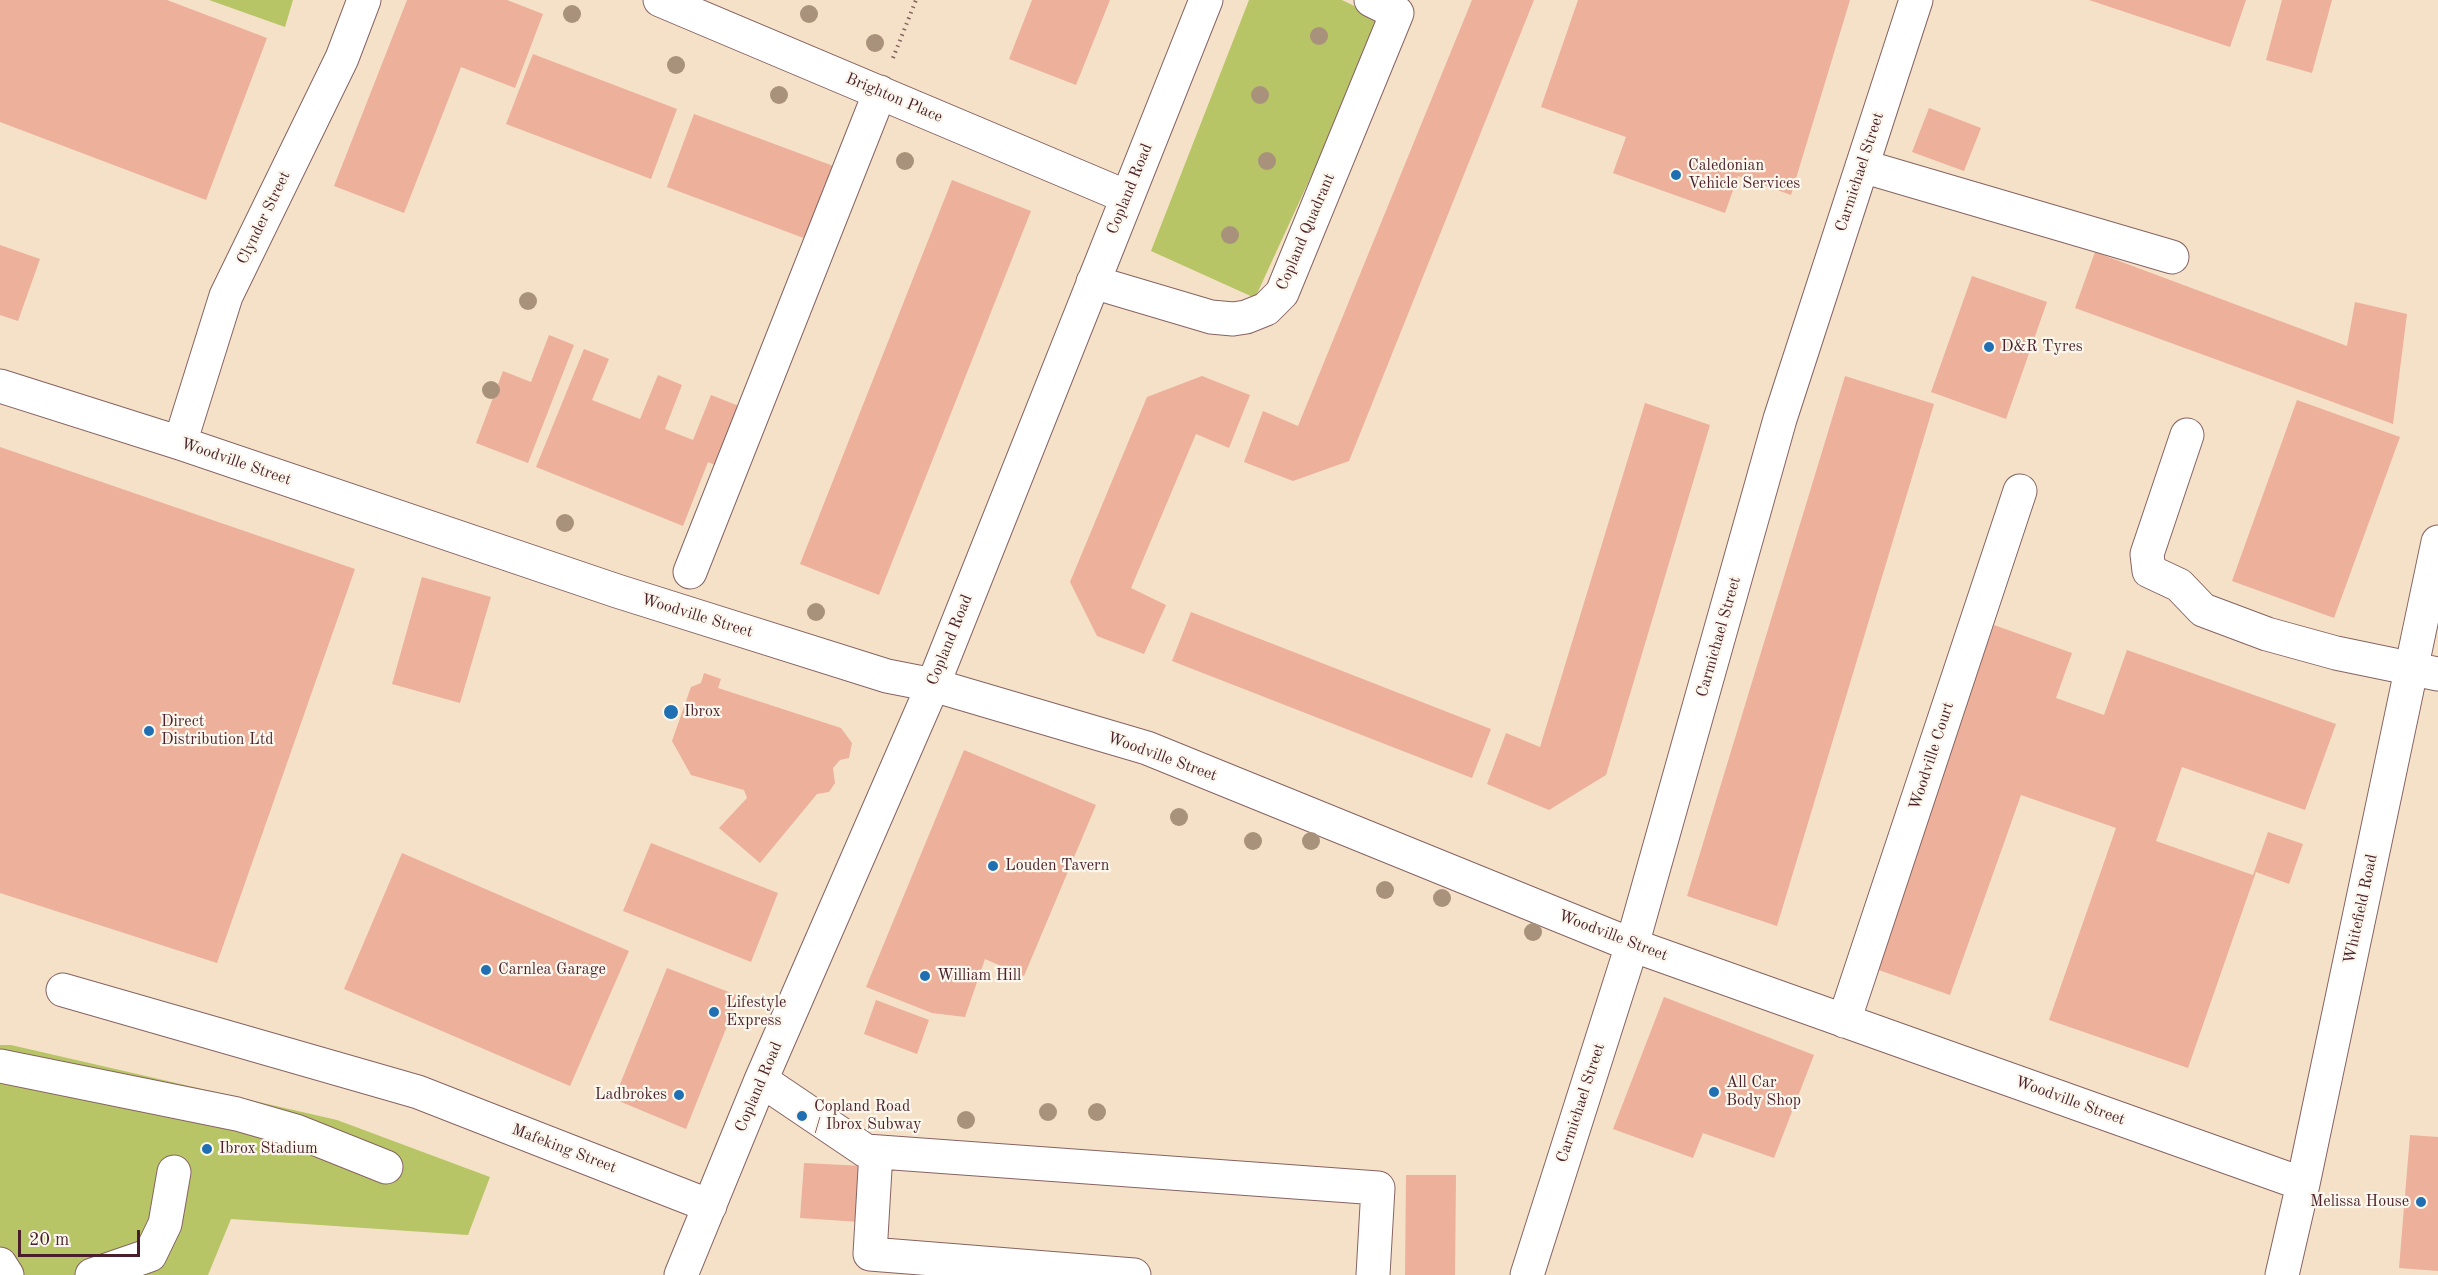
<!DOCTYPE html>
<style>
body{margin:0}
#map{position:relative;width:2438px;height:1275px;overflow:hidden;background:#f5e1c8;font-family:"Old Standard TT",serif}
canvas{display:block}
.scale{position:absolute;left:18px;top:1230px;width:122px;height:27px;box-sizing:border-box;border:3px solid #4a1f2b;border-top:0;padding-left:8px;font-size:18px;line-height:21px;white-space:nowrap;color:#4a1f2b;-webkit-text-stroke:4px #fbf7ec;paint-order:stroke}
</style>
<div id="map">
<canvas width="2438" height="1275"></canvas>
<div class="scale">20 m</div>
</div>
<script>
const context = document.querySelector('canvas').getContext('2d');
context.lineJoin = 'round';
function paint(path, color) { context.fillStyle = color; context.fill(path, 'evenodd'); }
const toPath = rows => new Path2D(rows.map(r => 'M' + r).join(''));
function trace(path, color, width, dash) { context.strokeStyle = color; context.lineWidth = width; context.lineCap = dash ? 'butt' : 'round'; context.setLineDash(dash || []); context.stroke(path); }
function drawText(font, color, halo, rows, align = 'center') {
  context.font = font + ' "Old Standard TT",serif'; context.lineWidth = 4.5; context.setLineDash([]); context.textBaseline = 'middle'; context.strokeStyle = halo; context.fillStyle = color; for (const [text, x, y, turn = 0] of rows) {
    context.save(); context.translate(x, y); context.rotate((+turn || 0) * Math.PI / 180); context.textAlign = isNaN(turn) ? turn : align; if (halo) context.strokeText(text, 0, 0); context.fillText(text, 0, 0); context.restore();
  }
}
paint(toPath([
 [209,0,293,0,285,27],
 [1249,0,1342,0,1383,20,1255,298,1151,251],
 [0,1045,11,1045,337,1120,490,1177,468,1235,231,1219,208,1275,0,1275]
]), '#b8c566');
paint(toPath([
 [0,0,167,0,267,38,206,200,0,122],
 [407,0,507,0,543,14,515,88,461,67,404,213,334,186],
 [1032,0,1110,0,1076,85,1009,59],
 [1472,0,1534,0,1349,461,1293,481,1244,462,1263,411,1298,426],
 [1578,0,1850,0,1791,195,1738,176,1725,213,1613,173,1626,137,1541,107],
 [2089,0,2246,0,2230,47],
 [2282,0,2332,0,2312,73,2266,60],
 [533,54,677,109,651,179,506,124],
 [1929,108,1981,128,1964,171,1912,152],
 [694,114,836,167,809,240,667,187],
 [952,180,1031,211,879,595,800,564],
 [0,245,40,259,18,321,0,315],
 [2095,252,2347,346,2355,302,2407,314,2393,424,2075,308],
 [1972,276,2047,302,2006,419,1931,392],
 [549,335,574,345,528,463,476,443,503,371,531,382],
 [584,349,609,359,592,400,640,419,658,375,682,385,665,429,693,440,711,395,739,406,715,465,708,462,683,526,536,467],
 [1202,376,1250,395,1229,448,1196,434,1131,588,1166,605,1144,654,1097,636,1070,582,1147,397],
 [1845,376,1934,404,1777,926,1687,896],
 [2297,400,2400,437,2334,618,2232,581],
 [1645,403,1710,425,1606,775,1549,810,1487,784,1506,733,1540,747],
 [0,447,355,569,217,963,0,893],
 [422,577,491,597,460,703,392,684],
 [1191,612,1491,729,1472,778,1172,661],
 [1994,625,2072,653,2056,698,2104,715,2127,650,2336,724,2305,810,2182,767,2156,841,2253,875,2268,832,2303,844,2289,884,2256,872,2188,1068,2049,1020,2116,828,2021,795,1950,995,1873,968],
 [704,673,721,679,718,688,841,728,852,743,849,758,840,760,833,768,835,783,829,792,817,794,760,863,719,828,747,798,744,790,691,775,672,741,691,687,701,683],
 [964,750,1096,805,1024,976,985,959,965,1017,932,1013,866,987],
 [651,843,778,893,751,962,623,911],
 [402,853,629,951,570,1086,344,989],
 [667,968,739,996,686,1129,614,1099],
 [1664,997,1814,1055,1774,1158,1703,1133,1693,1158,1613,1129],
 [876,1000,929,1020,917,1054,864,1034],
 [2410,1135,2438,1137,2438,1271,2399,1268],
 [804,1163,864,1166,860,1222,800,1218],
 [1406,1175,1456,1175,1455,1275,1405,1275]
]), '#edb09b');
const minor = toPath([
 [660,0,1127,197],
 [1862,166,2172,257],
 [1093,282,1211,317,1233,319,1246,317,1266,309,1282,293,1397,13,1371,0],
 [0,386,180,443,617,591,887,676,933,685,1147,748,1632,945,2303,1184],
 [2187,435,2147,554,2149,571,2179,585,2203,610,2267,634,2336,653,2438,674],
 [180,443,226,296,342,58,364,0],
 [690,572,880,92],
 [63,990,418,1092,710,1206],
 [1844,1021,2020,491],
 [0,1066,237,1114,296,1131,386,1167],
 [761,1080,866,1151,1378,1188,1373,1275],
 [876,1152,870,1254,1134,1275],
 [0,1264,7,1275],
 [92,1275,150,1255,165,1224,174,1172],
 [681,1275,761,1080,933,685,1206,0],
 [1527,1275,1632,945,1780,419,1916,0],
 [2282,1275,2303,1184,2438,542]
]);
trace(minor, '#866362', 35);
trace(toPath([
 [893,58,916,0]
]), '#866362', 4, [1.5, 4.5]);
trace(minor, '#fff', 33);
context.fillStyle = '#a9927c';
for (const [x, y] of [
 [572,14],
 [809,14],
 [1319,36],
 [875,43],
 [676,65],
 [779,95],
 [1260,95],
 [905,161],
 [1267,161],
 [1230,235],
 [528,301],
 [491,390],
 [565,523],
 [816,612],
 [1179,817],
 [1253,841],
 [1311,841],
 [1385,890],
 [1442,898],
 [1533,932],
 [1048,1112],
 [1097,1112],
 [966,1120]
]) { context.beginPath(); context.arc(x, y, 9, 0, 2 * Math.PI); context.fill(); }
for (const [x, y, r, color] of [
 [1676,175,6,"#1f6fb2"],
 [1989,347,6,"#1f6fb2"],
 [671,712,8,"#1f6fb2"],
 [149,731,6,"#1f6fb2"],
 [993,866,6,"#1f6fb2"],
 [486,970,6,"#1f6fb2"],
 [925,976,6,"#1f6fb2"],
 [714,1012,6,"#1f6fb2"],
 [1714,1092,6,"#1f6fb2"],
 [679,1095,6,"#1f6fb2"],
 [802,1116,6,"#1f6fb2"],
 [207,1149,6,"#1f6fb2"],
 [2421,1202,6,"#1f6fb2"]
]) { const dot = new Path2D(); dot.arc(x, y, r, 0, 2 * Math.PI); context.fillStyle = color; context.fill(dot); trace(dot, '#fbf7ec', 2); }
drawText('16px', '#4a1f2b', '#fbf7ec', [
 ["Brighton Place",894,98,23],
 ["Carmichael Street",1860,172,-72],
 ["Copland Road",1130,189,-68],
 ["Clynder Street",264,218,-64],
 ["Copland Quadrant",1306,232,-67],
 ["Woodville Street",236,462,19],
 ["Woodville Street",697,616,17],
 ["Carmichael Street",1719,637,-74],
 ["Copland Road",950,640,-68],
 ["Woodville Court",1932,756,-72],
 ["Woodville Street",1162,757,20],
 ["Whitefield Road",2361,909,-78],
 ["Woodville Street",1613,936,21],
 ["Copland Road",759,1087,-67],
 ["Woodville Street",2070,1101,20],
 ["Carmichael Street",1581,1103,-72],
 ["Mafeking Street",564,1149,21]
]);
drawText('16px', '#4a1f2b', '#fbf7ec', [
 ["Caledonian",1688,166],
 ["Vehicle Services",1688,184],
 ["D&R Tyres",2001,347],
 ["Ibrox",684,712],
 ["Direct",161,722],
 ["Distribution Ltd",161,740],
 ["Louden Tavern",1005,866],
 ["Carnlea Garage",498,970],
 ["William Hill",937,976],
 ["Lifestyle",726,1003],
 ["Express",726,1021],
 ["All Car",1726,1083],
 ["Body Shop",1726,1101],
 ["Ladbrokes",667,1095,"right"],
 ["Copland Road",814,1107],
 ["/ Ibrox Subway",814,1125],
 ["Ibrox Stadium",219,1149],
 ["Melissa House",2409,1202,"right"]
], 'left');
</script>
